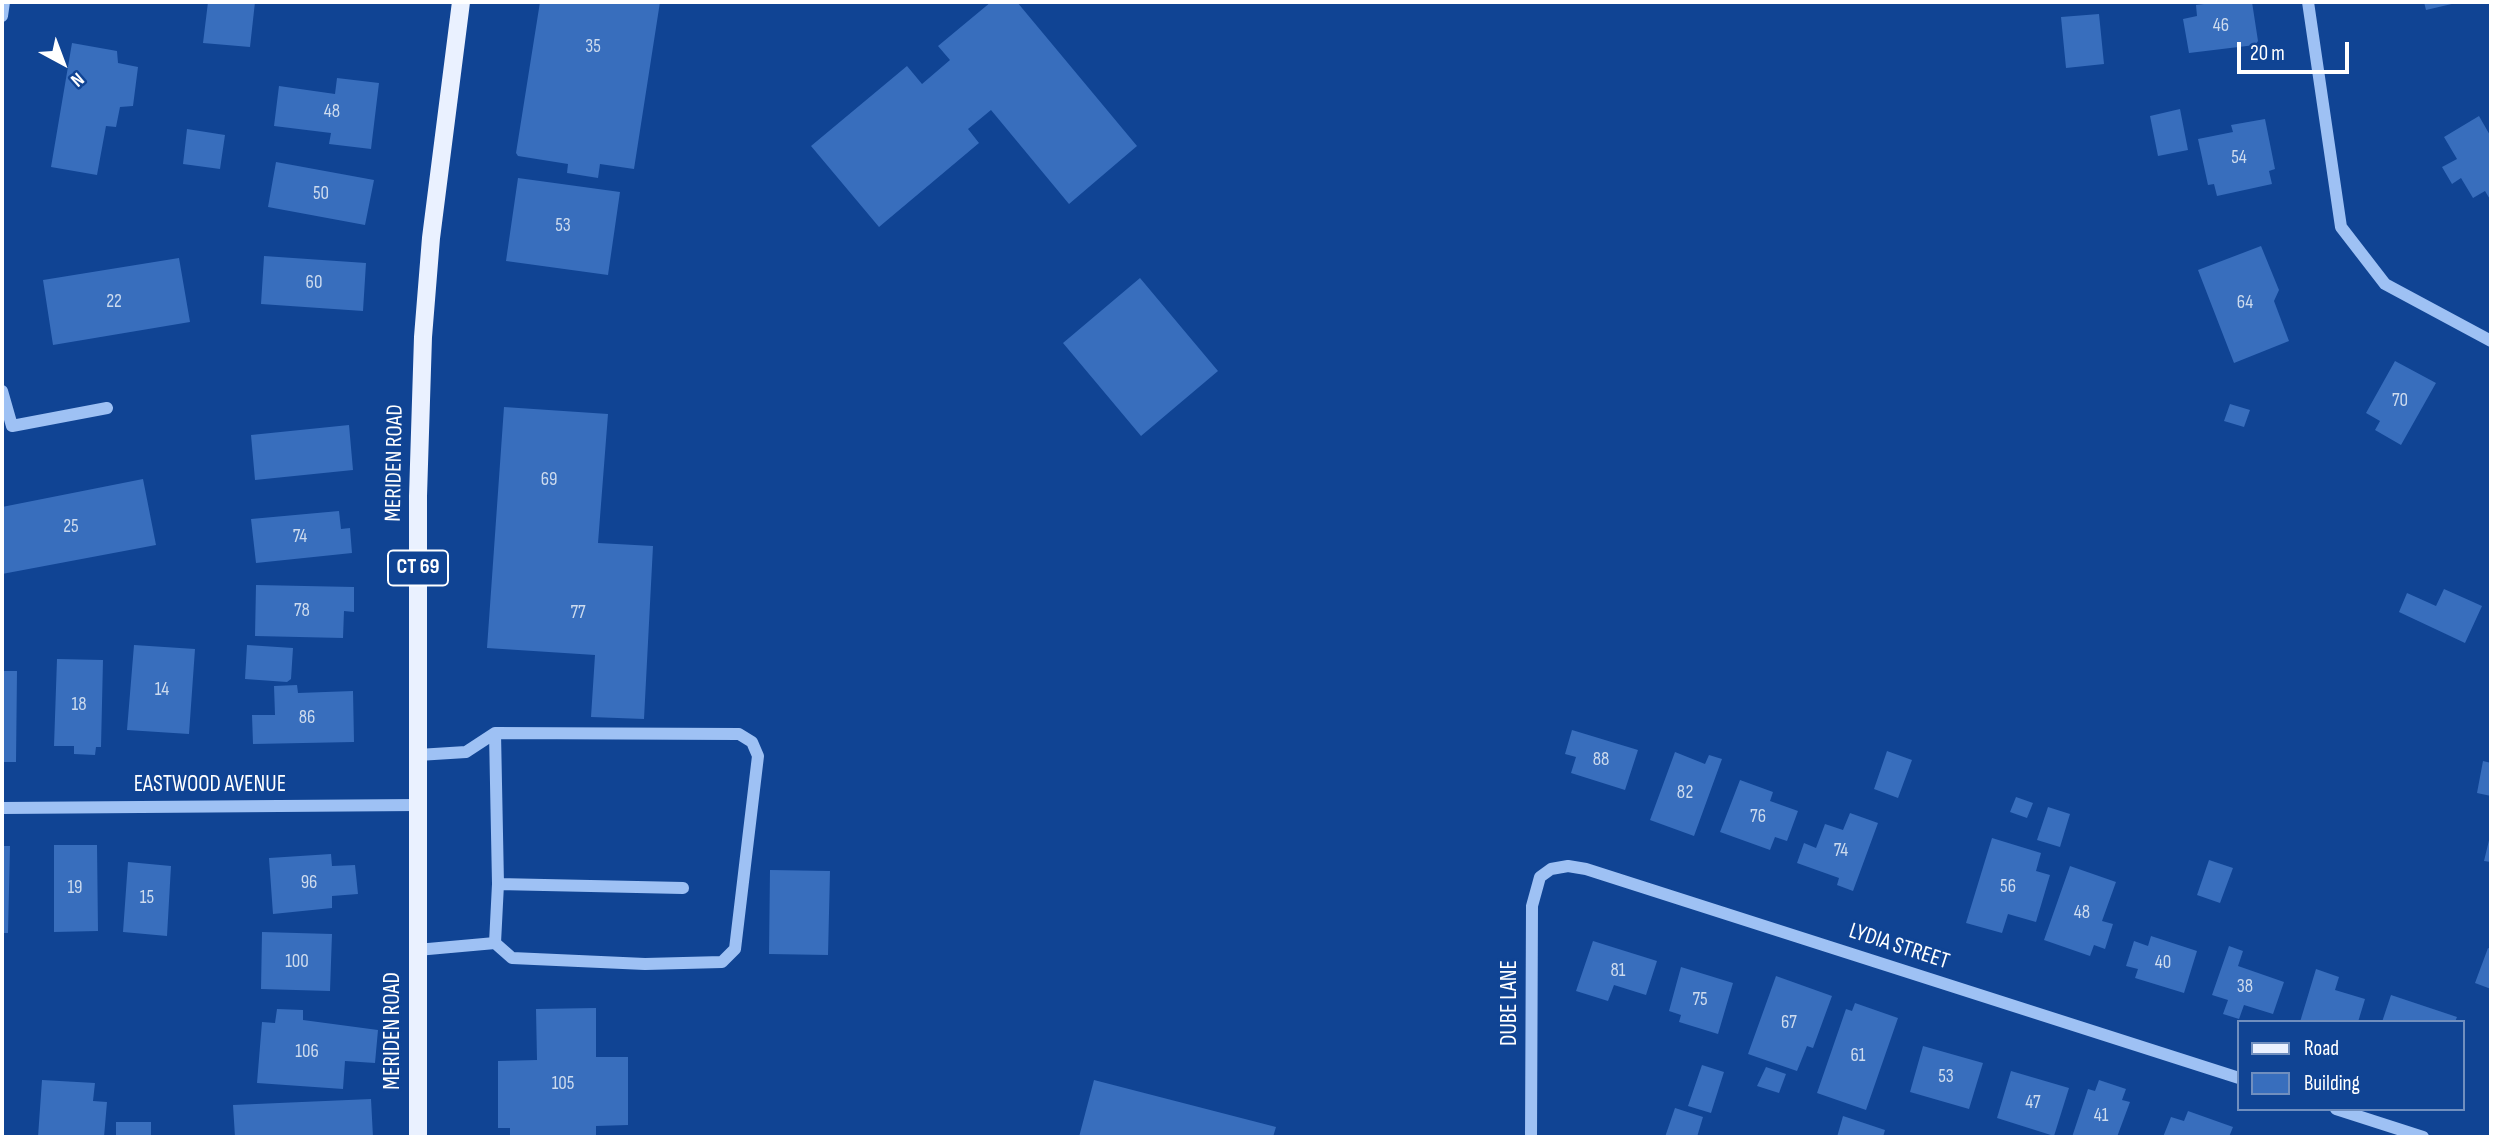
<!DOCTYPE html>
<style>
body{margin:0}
#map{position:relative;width:2493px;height:1139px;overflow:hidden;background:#104494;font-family:"Sofia Sans Condensed",sans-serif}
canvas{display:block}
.frame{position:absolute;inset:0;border:4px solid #fff;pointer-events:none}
.legend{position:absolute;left:2237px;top:1020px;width:228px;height:91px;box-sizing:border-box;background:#104494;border:2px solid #708fbf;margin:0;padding:9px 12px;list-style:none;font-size:21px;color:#fff}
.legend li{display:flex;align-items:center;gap:14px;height:35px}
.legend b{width:35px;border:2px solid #708fbf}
.north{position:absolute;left:28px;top:28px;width:70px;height:70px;-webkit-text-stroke:5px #104494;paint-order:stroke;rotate:139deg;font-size:19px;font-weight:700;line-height:28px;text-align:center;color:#fff}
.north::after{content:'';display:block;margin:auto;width:24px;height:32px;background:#fff;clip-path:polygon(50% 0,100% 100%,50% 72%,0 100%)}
.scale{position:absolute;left:2237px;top:42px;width:112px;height:32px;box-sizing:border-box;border:4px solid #fff;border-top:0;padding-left:9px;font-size:21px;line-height:24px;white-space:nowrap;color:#fff;-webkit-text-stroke:5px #104494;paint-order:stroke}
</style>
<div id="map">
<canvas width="2493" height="1139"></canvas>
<div class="frame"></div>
<ul class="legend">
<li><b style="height:9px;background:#eaf1ff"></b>Road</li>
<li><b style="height:19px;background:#386ebd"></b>Building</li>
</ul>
<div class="north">N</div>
<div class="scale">20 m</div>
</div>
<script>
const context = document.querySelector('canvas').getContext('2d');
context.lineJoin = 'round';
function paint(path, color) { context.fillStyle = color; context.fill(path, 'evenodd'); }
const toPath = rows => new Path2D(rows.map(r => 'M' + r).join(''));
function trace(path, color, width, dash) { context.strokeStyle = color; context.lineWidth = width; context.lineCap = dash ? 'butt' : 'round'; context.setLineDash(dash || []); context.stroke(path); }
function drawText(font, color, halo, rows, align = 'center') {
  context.font = font + ' "Sofia Sans Condensed",sans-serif'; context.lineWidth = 6; context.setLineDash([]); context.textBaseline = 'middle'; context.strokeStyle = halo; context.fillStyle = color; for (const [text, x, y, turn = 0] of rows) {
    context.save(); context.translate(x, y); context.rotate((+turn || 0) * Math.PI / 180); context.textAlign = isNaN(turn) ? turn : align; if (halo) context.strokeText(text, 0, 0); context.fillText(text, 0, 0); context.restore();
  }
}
paint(toPath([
 [208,2,255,2,250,47,203,43],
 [540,2,660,2,634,169,600,164,598,178,567,173,568,164,518,156,516,153],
 [991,2,1017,2,1137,146,1069,204,991,110,968,129,979,143,879,227,811,146,907,66,922,84,950,60,938,46],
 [2220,2,2252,2,2258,41,2255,45,2189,53,2183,19,2197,16,2196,5],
 [2424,2,2456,2,2456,3,2426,10],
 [2099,14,2104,64,2066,68,2061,17],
 [72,43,117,51,118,63,138,67,133,106,120,107,116,127,106,126,97,175,51,167],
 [337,78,379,83,371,149,329,144,331,133,274,126,279,86,335,94],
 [2180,109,2188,150,2158,156,2150,116],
 [2479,116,2491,137,2491,201,2485,191,2473,198,2461,178,2452,184,2442,167,2457,159,2444,137],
 [2265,119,2275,169,2269,171,2272,184,2217,196,2214,184,2208,185,2198,139,2233,132,2231,125],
 [187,129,225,135,220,169,183,164],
 [276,162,374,180,365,225,268,207],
 [518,178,620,192,608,275,506,261],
 [2261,246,2279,290,2274,301,2289,341,2234,363,2198,270],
 [264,256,366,263,363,311,261,304],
 [179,258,190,322,53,345,43,280],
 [1140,278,1218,371,1141,436,1063,343],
 [2395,361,2436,383,2401,445,2375,430,2380,421,2366,413],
 [2230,404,2250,410,2244,427,2224,421],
 [504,407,608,414,598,543,653,546,644,719,591,717,595,655,487,648],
 [349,425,353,470,255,480,251,435],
 [143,479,156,545,2,574,2,507],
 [339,511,341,529,350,528,352,553,256,563,251,519],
 [256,585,354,587,354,612,344,611,343,638,255,636],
 [2444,589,2482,606,2465,643,2399,612,2407,593,2436,606],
 [134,645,195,649,189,734,127,730],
 [247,645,293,648,291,679,287,682,245,679],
 [57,659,103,660,101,747,96,747,95,755,74,754,74,746,54,746],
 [2,671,17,671,16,762,2,762],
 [297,685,298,693,353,691,354,742,253,744,252,715,275,715,274,686],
 [1572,730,1638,750,1625,790,1571,773,1576,757,1565,754],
 [1887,751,1912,760,1898,798,1874,789],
 [1675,752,1705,764,1709,755,1722,759,1694,836,1650,820],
 [2483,761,2491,763,2491,796,2477,793],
 [1740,780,1773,792,1770,801,1798,811,1787,841,1775,837,1770,850,1720,832],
 [2016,797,2033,803,2027,818,2010,812],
 [2048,807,2070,814,2060,847,2037,840],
 [1850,813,1878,823,1853,891,1837,885,1839,878,1797,863,1804,843,1816,848,1825,824,1843,830],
 [2491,832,2491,862,2484,861],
 [1992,838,2041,853,2036,871,2050,875,2036,922,2008,914,2002,933,1966,923],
 [54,845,97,845,98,931,54,932],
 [2,846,10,846,8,933,2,933],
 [331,854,332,866,355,865,358,894,332,896,332,908,273,914,269,858],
 [2209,860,2233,868,2220,903,2197,895],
 [128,862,171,866,167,936,123,932],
 [2070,866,2116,882,2102,921,2113,924,2105,949,2094,945,2090,956,2044,940],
 [770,870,830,871,828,955,769,954],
 [262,932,332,934,330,991,261,989],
 [2151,936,2197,951,2184,993,2135,978,2138,969,2126,966,2134,941,2148,946],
 [1593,941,1657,961,1646,995,1614,985,1608,1001,1576,991],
 [2229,946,2243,951,2238,966,2284,982,2273,1014,2244,1005,2239,1019,2223,1014,2228,1000,2212,995],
 [2488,948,2491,949,2491,989,2475,983],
 [1681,967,1733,983,1718,1034,1679,1022,1681,1015,1669,1011],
 [2316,969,2339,977,2335,990,2365,999,2358,1022,2300,1022],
 [1776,976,1832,996,1813,1048,1807,1046,1797,1071,1748,1054],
 [2391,995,2457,1017,2455,1022,2382,1022],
 [1855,1003,1898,1018,1866,1110,1817,1093,1846,1009,1852,1011],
 [596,1008,596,1057,628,1057,628,1125,596,1126,596,1137,510,1137,510,1128,498,1128,498,1061,537,1060,536,1009],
 [277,1009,303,1010,303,1020,378,1030,375,1063,345,1061,343,1089,257,1083,262,1022,275,1023],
 [1923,1046,1983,1063,1969,1109,1910,1092],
 [1702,1065,1724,1072,1711,1113,1688,1106],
 [1766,1067,1786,1074,1779,1093,1757,1086],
 [2011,1071,2069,1088,2054,1136,1997,1118],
 [42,1080,95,1083,93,1101,107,1102,104,1137,38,1137],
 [1094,1080,1276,1127,1273,1137,1079,1137],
 [2099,1080,2126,1089,2122,1100,2130,1102,2117,1137,2072,1137,2088,1089,2095,1091],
 [371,1099,373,1137,235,1137,233,1105],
 [1675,1108,1703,1117,1697,1137,1665,1137],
 [2188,1111,2233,1127,2229,1137,2163,1137,2171,1117,2184,1121],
 [1843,1116,1885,1130,1883,1137,1837,1137],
 [116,1122,151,1122,151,1137,116,1137]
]), '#386ebd');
trace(toPath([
 [2308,2,2341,227,2385,284,2491,341],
 [2,16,4,2],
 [2,391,12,426,107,408],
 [495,733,498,884,495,943],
 [2,808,418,805],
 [498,884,683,888],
 [417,950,495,943,512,958,645,964,722,962,735,949,758,756,752,742,739,734,495,733,466,752,418,755],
 [2336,1109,2423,1137],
 [1531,1137,1532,906,1540,877,1551,869,1568,866,1586,869,2239,1078]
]), '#9ec1f4', 12);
trace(toPath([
 [418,1137,418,496,423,337,431,238,461,2]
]), '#eaf1ff', 18);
drawText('19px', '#cddbee', null, [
 ["46",2221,26],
 ["35",593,47],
 ["48",332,112],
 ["54",2239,158],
 ["50",321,194],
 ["53",563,226],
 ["60",314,283],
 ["22",114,302],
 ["64",2245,303],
 ["70",2400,401],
 ["69",549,480],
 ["25",71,527],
 ["74",300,537],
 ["78",302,611],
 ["77",578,613],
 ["14",162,690],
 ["18",79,705],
 ["86",307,718],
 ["88",1601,760],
 ["82",1685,793],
 ["76",1758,817],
 ["74",1841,851],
 ["96",309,883],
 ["56",2008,887],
 ["19",75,888],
 ["15",147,898],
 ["48",2082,913],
 ["100",297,962],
 ["40",2163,963],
 ["81",1618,971],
 ["38",2245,987],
 ["75",1700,1000],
 ["67",1789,1023],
 ["106",307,1052],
 ["61",1858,1056],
 ["53",1946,1077],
 ["105",563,1084],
 ["47",2033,1103],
 ["41",2101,1116]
]);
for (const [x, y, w] of [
 [418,568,60]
]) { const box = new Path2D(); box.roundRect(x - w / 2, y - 17.5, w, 35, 5); context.fillStyle = '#104494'; context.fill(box); trace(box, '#fff', 2); }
drawText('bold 21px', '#fff', null, [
 ["CT 69",418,568]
]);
drawText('23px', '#fff', '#104494', [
 ["MERIDEN ROAD",395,463,-89],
 ["EASTWOOD AVENUE",210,785],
 ["LYDIA STREET",1899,947,18],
 ["DUBE LANE",1510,1003,-90],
 ["MERIDEN ROAD",393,1031,-90]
]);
</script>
